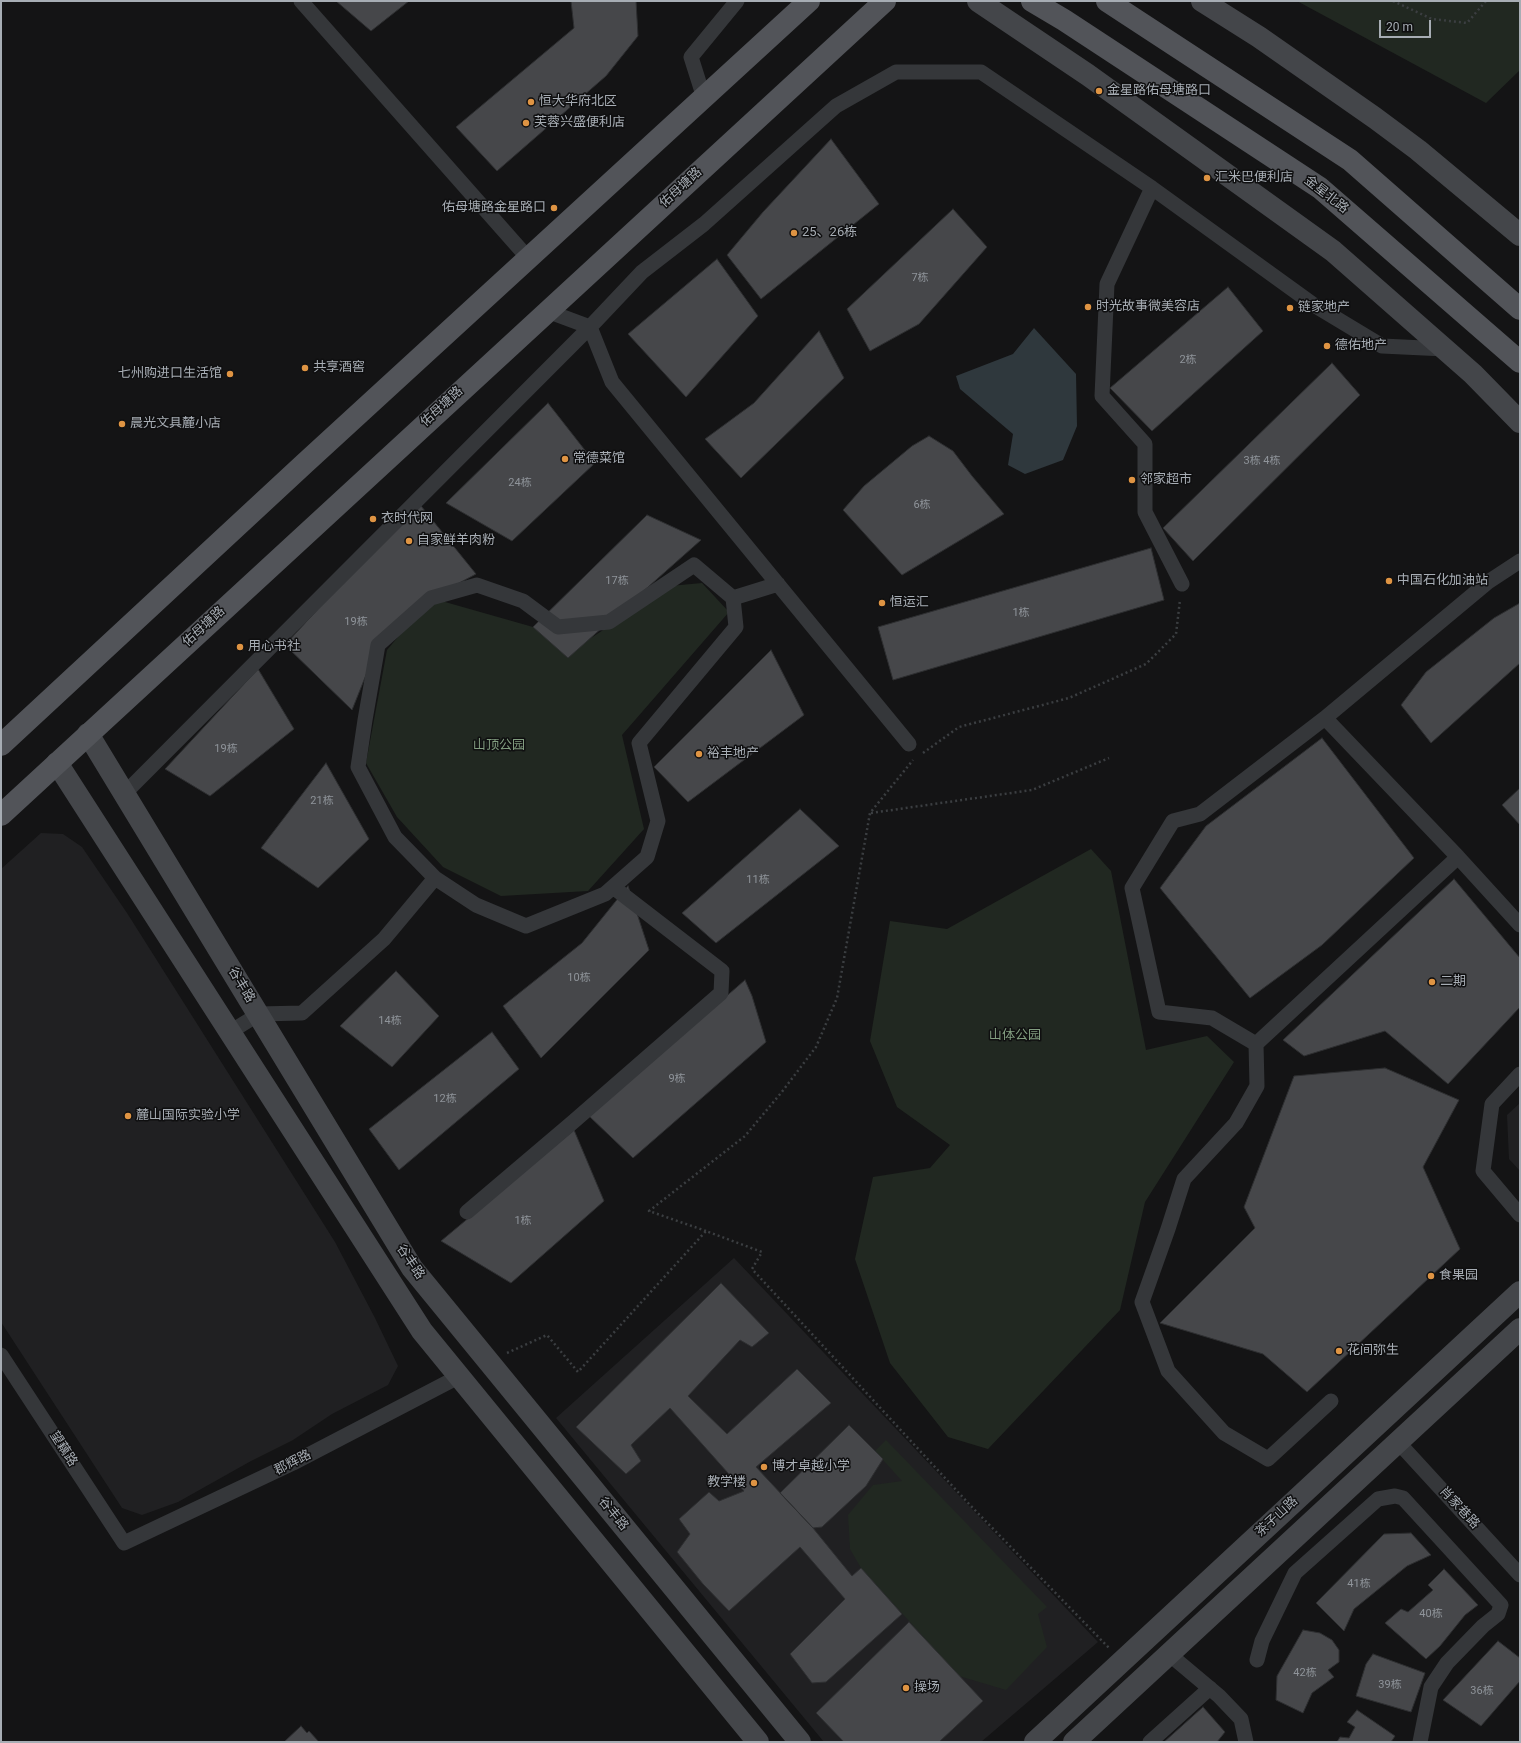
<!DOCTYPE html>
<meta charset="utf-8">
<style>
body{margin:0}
#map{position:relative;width:1521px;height:1743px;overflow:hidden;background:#141415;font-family:Roboto,sans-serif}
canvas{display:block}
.frame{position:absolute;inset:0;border:2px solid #a7adb4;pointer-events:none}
.scale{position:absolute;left:1379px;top:20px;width:52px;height:18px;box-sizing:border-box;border:2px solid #a7adb4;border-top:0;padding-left:5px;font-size:12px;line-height:14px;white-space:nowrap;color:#a7adb4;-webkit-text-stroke:3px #0f0f10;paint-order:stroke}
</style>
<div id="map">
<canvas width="1521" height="1743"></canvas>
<div class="frame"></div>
<div class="scale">20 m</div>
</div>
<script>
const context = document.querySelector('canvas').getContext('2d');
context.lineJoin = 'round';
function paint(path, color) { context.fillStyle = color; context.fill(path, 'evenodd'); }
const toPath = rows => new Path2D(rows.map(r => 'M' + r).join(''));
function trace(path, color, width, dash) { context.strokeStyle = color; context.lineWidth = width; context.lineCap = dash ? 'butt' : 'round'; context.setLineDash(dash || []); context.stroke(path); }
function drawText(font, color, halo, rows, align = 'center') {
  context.font = font + ' Roboto,"Noto Sans SC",sans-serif'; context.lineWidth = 3; context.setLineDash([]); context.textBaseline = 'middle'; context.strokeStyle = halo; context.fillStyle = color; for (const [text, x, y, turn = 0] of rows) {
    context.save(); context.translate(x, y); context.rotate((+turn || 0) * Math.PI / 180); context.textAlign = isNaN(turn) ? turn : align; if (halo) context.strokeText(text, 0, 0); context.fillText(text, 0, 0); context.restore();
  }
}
paint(toPath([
 [41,833,63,834,82,847,127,913,335,1242,375,1318,398,1366,388,1385,332,1414,293,1440,251,1461,178,1502,142,1515,122,1508,1,1322,1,869],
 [1520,1103,1520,1171,1509,1159,1507,1115],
 [734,1258,1098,1642,981,1742,824,1742,556,1418]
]), '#202022');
paint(toPath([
 [1297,1,1520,1,1520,70,1486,103],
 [702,583,729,612,622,735,644,829,588,891,501,896,443,867,397,817,366,763,387,650,431,598,533,627,588,640,670,586],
 [1091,849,1111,871,1146,1050,1207,1036,1234,1062,1145,1202,1120,1310,988,1449,948,1437,890,1363,855,1259,873,1177,930,1168,950,1145,897,1107,870,1041,890,921,947,929],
 [886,1440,1047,1607,1038,1614,1047,1647,1006,1690,959,1676,861,1568,850,1549,848,1515,873,1485,902,1481,875,1451]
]), '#212821');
paint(toPath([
 [1034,328,1076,374,1077,426,1063,460,1025,474,1008,465,1013,434,960,389,956,376,1013,354]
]), '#2f383d');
const building = toPath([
 [336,1,409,1,371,31,336,1],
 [571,1,636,1,638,36,606,76,497,171,456,127,574,28,571,1],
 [831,139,879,204,761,299,727,255,763,212,831,139],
 [953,209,987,247,919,324,870,351,847,309,953,209],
 [717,259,758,316,686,397,628,334,717,259],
 [1228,287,1263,331,1152,431,1110,388,1228,287],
 [819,331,844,378,741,478,705,439,754,403,819,331],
 [1332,363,1360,395,1193,561,1163,528,1332,363],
 [548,403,595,463,512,541,446,503,548,403],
 [929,436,953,451,972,476,1004,514,902,575,843,510,864,486,912,446,929,436],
 [417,501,476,574,431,598,378,645,352,710,285,645,417,501],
 [647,515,701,540,568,658,533,627,647,515],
 [1151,548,1164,600,893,680,878,627,1151,548],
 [1520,603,1520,663,1431,743,1401,705,1426,672,1494,618,1520,603],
 [771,650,804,715,688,802,654,767,771,650],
 [258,669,294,729,210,796,165,769,258,669],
 [1322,738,1414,858,1322,945,1250,998,1160,888,1206,826,1322,738],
 [326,763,369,839,318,888,261,848,326,763],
 [1520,788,1520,825,1502,805,1520,788],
 [800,809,839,846,716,943,682,913,800,809],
 [1454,879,1520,958,1520,1007,1448,1084,1385,1031,1304,1056,1283,1040,1454,879],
 [628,886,649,950,541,1058,503,1006,582,943,628,886],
 [396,971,439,1016,392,1067,340,1026,396,971],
 [745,980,752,996,766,1042,633,1158,589,1116,745,980],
 [492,1032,519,1069,399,1170,369,1129,492,1032],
 [1385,1068,1459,1100,1423,1167,1460,1249,1307,1392,1263,1354,1160,1323,1255,1228,1244,1207,1294,1076,1385,1068],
 [574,1130,604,1201,511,1283,441,1241,574,1130],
 [721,1283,769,1333,752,1347,740,1340,688,1396,727,1434,797,1369,831,1403,756,1467,813,1528,852,1576,861,1568,902,1614,826,1682,812,1683,790,1654,845,1599,800,1547,729,1611,703,1584,677,1552,690,1534,679,1519,709,1492,719,1501,744,1491,670,1408,631,1445,641,1461,626,1474,576,1427,721,1283],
 [849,1425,883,1459,866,1486,822,1527,813,1528,780,1493,849,1425],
 [1411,1533,1431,1555,1407,1566,1354,1609,1344,1631,1316,1603,1384,1534,1411,1533],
 [1444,1569,1478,1605,1465,1615,1440,1646,1426,1659,1385,1623,1401,1609,1408,1612,1433,1590,1428,1585,1444,1569],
 [909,1622,983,1701,939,1742,844,1742,816,1713,909,1622],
 [1303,1630,1320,1633,1332,1640,1339,1650,1339,1662,1328,1670,1334,1677,1312,1693,1303,1713,1276,1700,1277,1676,1303,1630],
 [1498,1641,1520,1658,1520,1681,1481,1726,1443,1700,1498,1641],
 [1373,1654,1425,1673,1411,1712,1356,1696,1366,1664,1373,1654],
 [1203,1707,1225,1732,1217,1742,1164,1742,1203,1707],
 [1357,1710,1395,1736,1391,1742,1337,1742,1340,1737,1349,1738,1355,1727,1347,1722,1357,1710],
 [301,1726,307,1733,309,1731,319,1742,284,1742,301,1726]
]);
paint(building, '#46474a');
trace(building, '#2e2f31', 1);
trace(toPath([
 [1393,1,1432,19,1467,23,1486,1],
 [923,753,959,727,1069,698,1146,664,1176,634,1180,600],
 [871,813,1032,790,1109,758],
 [706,1231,649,1211,745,1136,781,1093,816,1047,837,998,870,813,913,760],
 [507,1353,547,1335,578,1372,706,1231,762,1252,752,1269,970,1505,1109,1648]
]), '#3b3e41', 2.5, [2, 3]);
trace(toPath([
 [301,1,528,258],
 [704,98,691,57,737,1],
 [1152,188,1107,284,1102,396,1145,444,1145,512,1182,584],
 [733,598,778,584],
 [1325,718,1488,582,1520,561],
 [909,744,612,382,590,327,642,272,704,224,836,106,896,72,981,72,1152,188,1314,305,1382,346,1445,349],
 [125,793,590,327,547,311],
 [230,1032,259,1014,302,1013,384,939,435,878,395,837,358,767,365,720,378,645,431,598,477,585,523,601,558,627,609,622,694,565,733,598,736,627,639,743,658,821,647,857,605,894,526,926,476,905,435,878],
 [1256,1044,1458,857],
 [1520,1074,1492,1104,1483,1171,1520,1215],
 [467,1212,573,1122,721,993,722,971,613,887],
 [1,1355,124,1543,293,1463,458,1377],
 [1331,1401,1268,1459,1224,1433,1168,1371,1142,1302,1168,1229,1184,1179,1236,1123,1257,1086,1256,1044,1212,1018,1159,1012,1132,888,1173,821,1200,814,1325,718,1458,857,1520,925],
 [1398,1442,1520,1575],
 [1169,1654,1219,1696,1241,1719,1246,1742],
 [1257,1660,1262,1641,1295,1573,1378,1499,1395,1496,1403,1498,1501,1605,1498,1614,1483,1626,1447,1663,1431,1687,1420,1742],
 [1150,1742,1210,1688]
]), '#35373a', 15);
trace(toPath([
 [978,1,1088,75,1333,251,1473,374,1520,422],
 [1202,1,1259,37,1375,118,1418,150,1520,235],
 [88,734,412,1268,800,1742],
 [57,763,422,1331,758,1742],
 [1035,1742,1520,1292],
 [1074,1742,1520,1329]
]), '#44464a', 22);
trace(toPath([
 [1032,1,1064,20,1320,188,1520,362],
 [1107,1,1350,160,1520,309],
 [1,745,304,464,809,1],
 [1,815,885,1]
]), '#525459', 22);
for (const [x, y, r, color] of [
 [1099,91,4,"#df9443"],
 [531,102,4,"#df9443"],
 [526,123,4,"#df9443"],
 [1207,178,4,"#df9443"],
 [554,208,4,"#df9443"],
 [794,233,4,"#df9443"],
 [1088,307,4,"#df9443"],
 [1290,308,4,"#df9443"],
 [1327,346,4,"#df9443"],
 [305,368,4,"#df9443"],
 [230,374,4,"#df9443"],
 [122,424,4,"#df9443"],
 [565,459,4,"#df9443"],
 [1132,480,4,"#df9443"],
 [373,519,4,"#df9443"],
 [409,541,4,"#df9443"],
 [1389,581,4,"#df9443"],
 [882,603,4,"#df9443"],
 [240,647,4,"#df9443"],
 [699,754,4,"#df9443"],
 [1432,982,4,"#df9443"],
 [128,1116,4,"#df9443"],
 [1431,1276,4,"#df9443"],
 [1339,1351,4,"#df9443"],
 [764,1467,4,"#df9443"],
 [754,1483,4,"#df9443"],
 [906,1688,4,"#df9443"]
]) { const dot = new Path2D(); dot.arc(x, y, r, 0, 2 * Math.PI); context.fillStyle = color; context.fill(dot); trace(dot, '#0f0f10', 1.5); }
drawText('11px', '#8f949a', null, [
 ["7栋",920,278],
 ["2栋",1188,360],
 ["3栋 4栋",1262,461],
 ["24栋",520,483],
 ["6栋",922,505],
 ["17栋",617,581],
 ["1栋",1021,613],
 ["19栋",356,622],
 ["19栋",226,749],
 ["21栋",322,801],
 ["11栋",758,880],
 ["10栋",579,978],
 ["14栋",390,1021],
 ["9栋",677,1079],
 ["12栋",445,1099],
 ["1栋",523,1221],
 ["41栋",1359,1584],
 ["40栋",1431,1614],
 ["42栋",1305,1673],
 ["39栋",1390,1685],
 ["36栋",1482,1691]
]);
drawText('13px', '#a7adb4', '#0f0f10', [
 ["金星路佑母塘路口",1107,91],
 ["恒大华府北区",539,102],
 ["芙蓉兴盛便利店",534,123],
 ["汇米巴便利店",1215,178],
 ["佑母塘路金星路口",546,208,"right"],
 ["25、26栋",802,233],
 ["时光故事微美容店",1096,307],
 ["链家地产",1298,308],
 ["德佑地产",1335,346],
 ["共享酒窖",313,368],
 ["七州购进口生活馆",222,374,"right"],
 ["晨光文具麓小店",130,424],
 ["常德菜馆",573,459],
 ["邻家超市",1140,480],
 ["衣时代网",381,519],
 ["自家鲜羊肉粉",417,541],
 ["中国石化加油站",1397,581],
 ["恒运汇",890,603],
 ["用心书社",248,647],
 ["裕丰地产",707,754],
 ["二期",1440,982],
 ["麓山国际实验小学",136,1116],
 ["食果园",1439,1276],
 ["花间弥生",1347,1351],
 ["博才卓越小学",772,1467],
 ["教学楼",746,1483,"right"],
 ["操场",914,1688]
], 'left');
drawText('13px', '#a7adb4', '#0f0f10', [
 ["佑母塘路",681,188,-43],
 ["金星北路",1326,195,38],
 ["佑母塘路",442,407,-43],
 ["佑母塘路",204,627,-43],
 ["谷丰路",241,985,59],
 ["谷丰路",410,1262,56],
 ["望藕路",63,1449,57],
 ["郡辉路",293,1463,-27],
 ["肖家巷路",1459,1508,47],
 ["谷丰路",613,1514,51],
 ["茶子山路",1277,1517,-43]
]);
drawText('13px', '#829d80', '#0f0f10', [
 ["山顶公园",499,746],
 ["山体公园",1015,1036]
]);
</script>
